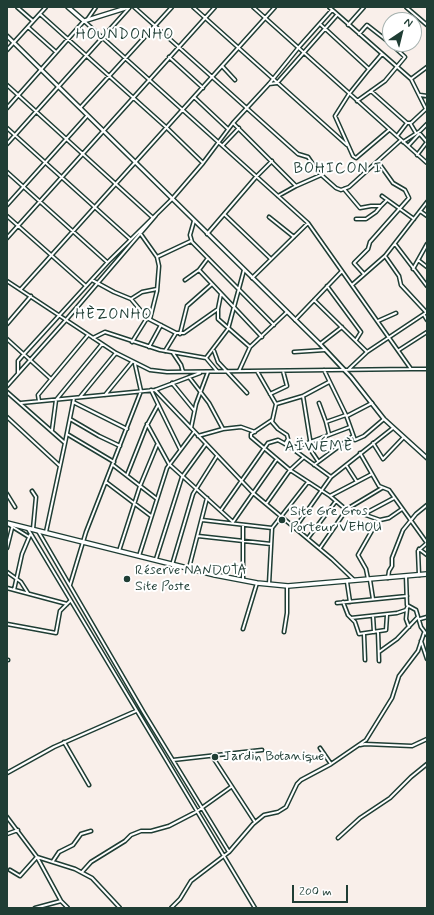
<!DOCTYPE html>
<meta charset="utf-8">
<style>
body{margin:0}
#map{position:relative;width:434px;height:915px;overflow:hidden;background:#f9efea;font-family:Mynerve,sans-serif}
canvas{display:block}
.frame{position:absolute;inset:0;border:8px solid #1f3d34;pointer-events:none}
.north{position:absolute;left:382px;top:12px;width:40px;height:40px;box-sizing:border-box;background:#fff;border:1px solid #a5b1ae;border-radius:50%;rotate:35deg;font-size:11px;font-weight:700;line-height:16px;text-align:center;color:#1f3d34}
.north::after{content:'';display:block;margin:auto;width:14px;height:18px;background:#1f3d34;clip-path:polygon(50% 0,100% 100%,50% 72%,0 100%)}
.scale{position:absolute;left:292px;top:885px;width:56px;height:18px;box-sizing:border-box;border:2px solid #1f3d34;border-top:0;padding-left:5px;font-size:12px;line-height:14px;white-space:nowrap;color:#1f3d34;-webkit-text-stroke:3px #fff;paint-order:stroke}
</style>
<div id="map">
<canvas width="434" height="915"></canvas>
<div class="frame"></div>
<div class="north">N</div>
<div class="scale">200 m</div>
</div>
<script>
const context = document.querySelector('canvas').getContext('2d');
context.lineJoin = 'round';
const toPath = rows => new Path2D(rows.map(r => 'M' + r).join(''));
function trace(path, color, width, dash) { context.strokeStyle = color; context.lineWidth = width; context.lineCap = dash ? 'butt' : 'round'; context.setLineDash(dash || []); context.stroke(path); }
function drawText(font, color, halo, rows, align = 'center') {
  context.font = font + ' Mynerve,sans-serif'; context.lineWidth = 4; context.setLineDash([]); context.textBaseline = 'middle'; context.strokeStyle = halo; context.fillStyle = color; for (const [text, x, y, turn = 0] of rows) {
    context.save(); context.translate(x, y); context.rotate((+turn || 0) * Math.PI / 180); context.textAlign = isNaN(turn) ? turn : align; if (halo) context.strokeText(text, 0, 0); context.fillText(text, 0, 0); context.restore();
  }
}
const minor = toPath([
 [17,7,33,21],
 [134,7,298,154,308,157,318,172,336,188,341,190,349,187,401,140],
 [193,7,347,145],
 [253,7,427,163],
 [329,7,411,79,426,109],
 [406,7,427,25],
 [40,14,167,128,203,163],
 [87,20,96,7],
 [320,24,369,69,349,94,335,116,353,156,356,158,389,130],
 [348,25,364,7],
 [28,27,56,52],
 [359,34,367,25,390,43],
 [7,50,46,7],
 [169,57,203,88],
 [222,66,235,80],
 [369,69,382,54],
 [411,79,427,67],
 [269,84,277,83,337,15],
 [7,85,152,217],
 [371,91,407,123,411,123,426,109],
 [420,95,427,96],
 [194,97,228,129],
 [357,101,385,81,405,57,391,44],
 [7,108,84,21,308,223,411,369,427,369],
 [80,108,172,7],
 [233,123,296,186],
 [410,123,416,133],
 [7,128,130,239],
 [420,134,427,142],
 [397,136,407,123],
 [403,142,420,131,427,124],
 [7,144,129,8],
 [223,145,239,128],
 [408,146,419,134],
 [417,155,427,142],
 [7,172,107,262],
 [344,189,360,208,371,206,381,206,387,200],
 [278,196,296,186,321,175],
 [382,196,414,219],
 [7,205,87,116],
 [420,211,427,216],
 [224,214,271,259],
 [7,216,86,286],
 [269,217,294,237],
 [356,219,366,219,376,212,381,206],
 [194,221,190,235,192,242,274,325],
 [140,233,157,257,159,266,157,291,150,319],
 [207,234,256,177,272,161],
 [7,238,215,7],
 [395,244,427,286],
 [385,256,399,276,401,285,427,313],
 [157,257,191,241],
 [418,260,427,267],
 [413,269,427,244],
 [199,270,262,337],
 [364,274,354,263,368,249,370,242,409,198,405,190,393,183,378,162],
 [252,278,308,223],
 [92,280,114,292,131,299,147,318,176,333,184,333,218,309],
 [185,280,199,270,208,258],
 [7,281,116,353,150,370,167,372,411,369],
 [352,285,385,256,427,202],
 [327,286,361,332,356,340],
 [21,289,275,7],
 [221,294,218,309,218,319,250,347],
 [131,299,142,292,157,289],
 [314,300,367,352],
 [424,315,427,320],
 [295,320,342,271],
 [378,321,396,313],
 [7,324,31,296],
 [180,334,187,306,212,284],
 [93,338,105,332,160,350,206,358,217,371],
 [7,339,51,379],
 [132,342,147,318],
 [320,344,342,327],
 [149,347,161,325],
 [399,350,427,332],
 [165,351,176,333],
 [214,351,218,362,247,393],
 [294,352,325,350],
 [173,353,181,365,183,372],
 [206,358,228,329,244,270],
 [349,369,367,352,427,312],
 [324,370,346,415,355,440,364,436,384,419],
 [239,371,250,347,287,312],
 [257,371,276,404],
 [18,373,18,361,24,354,108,262,172,199,203,163,233,123,269,84,299,47,332,10],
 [189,377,209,403,223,429],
 [172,383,194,410],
 [7,386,66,320,156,215],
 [151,390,180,449],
 [155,390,253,493,332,559,354,580],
 [7,392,65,443,46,532],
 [270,394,287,386,283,371],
 [105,395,132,362],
 [303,396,312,452,318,461],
 [80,397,116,353],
 [39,401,38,395,88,335],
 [73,402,127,429],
 [21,403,155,390,200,373],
 [319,403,326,422],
 [276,404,303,396,329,382],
 [276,404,272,422,278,429,287,435,288,439,285,444],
 [347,416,372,403],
 [7,417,60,466],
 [70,419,99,436,120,446],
 [272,420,251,434,251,437,290,470,330,496,343,507,380,520,389,518,402,509],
 [147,424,169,464,233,522],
 [191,428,196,404,208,372],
 [52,430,56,400,102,344],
 [67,434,114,462],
 [329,434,326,422,346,415],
 [198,436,223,429,241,427,255,432],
 [65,443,74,398],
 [373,443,383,459,403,438],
 [290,447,331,477],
 [360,453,379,486,389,490,427,543],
 [113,465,157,499],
 [314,465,353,436],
 [346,465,357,482],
 [127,475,146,427,158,405],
 [106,482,151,516],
 [32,491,36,497,33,529],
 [7,494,15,507],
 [330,496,372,474],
 [266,504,290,470,303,458],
 [221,510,268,443,278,440,289,446,297,447,350,427],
 [364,514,394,498],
 [202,520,272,528],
 [233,522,277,459],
 [8,524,29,537],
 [295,528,331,477,393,428],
 [28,529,255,908],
 [38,531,144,713,229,852],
 [198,536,271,544],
 [308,538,336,501],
 [7,548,12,528],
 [320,548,347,509,382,488],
 [419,549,427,555],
 [119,551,140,486,157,445],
 [139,556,167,468,194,432],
 [156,559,182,477,206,444],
 [172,565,193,494,217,456],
 [189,568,207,498],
 [7,572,21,582,28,593],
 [419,575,418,551,427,543],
 [406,576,407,605,416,610,421,627,427,635],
 [388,578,389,571,392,566,392,558,403,530,416,514,427,505],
 [368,579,366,569,358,555,378,520],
 [243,580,243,525],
 [370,580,373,599],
 [347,582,350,602],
 [269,584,272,528,308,482],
 [70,585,86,532,141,391,135,364],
 [7,588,67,604],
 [14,590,22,554,30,535],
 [343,602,348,615,355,622,359,634,386,630,387,615],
 [337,603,407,596],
 [407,609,406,619,409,627],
 [373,616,374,632],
 [351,618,397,613,406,610,408,606],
 [420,619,427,617],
 [7,624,56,633,60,611,70,601],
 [243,629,257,583],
 [284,632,287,613,287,587],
 [378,632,379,661],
 [364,634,365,660],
 [421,641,427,659],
 [379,652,397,639,418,617],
 [7,660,8,660],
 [64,742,89,785],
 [360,745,365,744,412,746,427,739],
 [320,748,331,764],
 [212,756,255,822],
 [173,760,262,750],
 [7,773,54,747,136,711],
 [7,817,37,857,61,901,35,908],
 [7,834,18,830],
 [338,838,360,818,390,798,411,777,427,764],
 [53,861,59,852,73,845,81,834,91,831],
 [10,870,20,876,37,857,75,869,92,878,120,908],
 [82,872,91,862,125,841,131,835,141,831,151,831,169,826,196,812,231,787],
 [61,901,68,908],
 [171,908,180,899,191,881,229,852,253,824,264,815,278,812,286,807,297,784,301,780,331,764,366,740,392,698,399,676,418,651,424,633]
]);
const tertiary = toPath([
 [7,36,320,344,351,377,384,419,427,458]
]);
const secondary = toPath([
 [68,7,84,21,129,7]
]);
const primary = toPath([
 [7,523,215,575,257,583,288,586,427,574]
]);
trace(minor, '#1f3d34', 5);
trace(tertiary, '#1f3d34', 5.5);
trace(secondary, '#1f3d34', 6);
trace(primary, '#1f3d34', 6);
trace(minor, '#fff', 2);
trace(tertiary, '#fff', 2.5);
trace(secondary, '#fff', 3);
trace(primary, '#fff', 3.5);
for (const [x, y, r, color] of [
 [282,520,4,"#1f3d34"],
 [127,579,4,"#1f3d34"],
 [215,757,4,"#1f3d34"]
]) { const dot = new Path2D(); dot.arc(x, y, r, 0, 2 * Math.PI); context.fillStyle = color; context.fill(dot); trace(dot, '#fff', 1.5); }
drawText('14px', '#1f3d34', '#fff', [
 ["Site Gre Gros",290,512],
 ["Porteur VEHOU",290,528],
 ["Réserve NANDOTA",135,571],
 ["Site Poste",135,587],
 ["Jardin Botanique",223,757]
], 'left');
context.letterSpacing = '1px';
drawText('15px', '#1f3d34', '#fff', [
 ["HOUNDONHO",125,36],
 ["BOHICON I",338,170],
 ["HÈZONHO",114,316],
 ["AÏWÉMÈ",319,448]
]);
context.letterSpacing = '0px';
</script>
